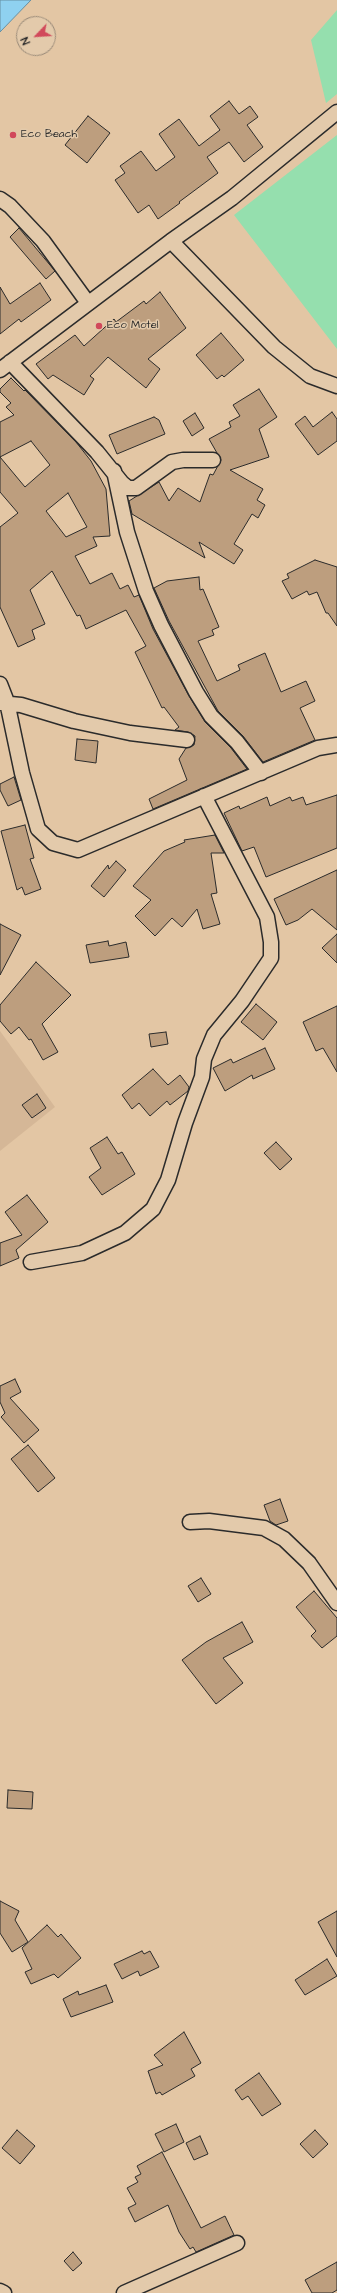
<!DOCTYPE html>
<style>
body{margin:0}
#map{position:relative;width:337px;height:2293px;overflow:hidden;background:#e3c6a4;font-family:"Architects Daughter",sans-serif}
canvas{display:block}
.north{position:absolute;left:16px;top:16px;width:40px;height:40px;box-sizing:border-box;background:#e3caab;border:1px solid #998a78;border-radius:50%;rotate:245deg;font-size:11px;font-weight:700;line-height:16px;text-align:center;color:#2b2b2b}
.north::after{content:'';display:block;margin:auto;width:14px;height:18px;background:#d1495b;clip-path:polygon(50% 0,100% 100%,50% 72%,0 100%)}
</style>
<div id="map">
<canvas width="337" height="2293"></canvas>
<div class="north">N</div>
</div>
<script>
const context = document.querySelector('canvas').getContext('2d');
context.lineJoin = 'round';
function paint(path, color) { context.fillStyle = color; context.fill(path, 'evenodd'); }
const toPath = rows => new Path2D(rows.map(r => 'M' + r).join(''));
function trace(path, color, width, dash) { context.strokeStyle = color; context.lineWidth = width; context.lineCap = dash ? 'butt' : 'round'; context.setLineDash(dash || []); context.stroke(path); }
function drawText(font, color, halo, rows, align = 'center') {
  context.font = font + ' "Architects Daughter",sans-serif'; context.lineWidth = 3; context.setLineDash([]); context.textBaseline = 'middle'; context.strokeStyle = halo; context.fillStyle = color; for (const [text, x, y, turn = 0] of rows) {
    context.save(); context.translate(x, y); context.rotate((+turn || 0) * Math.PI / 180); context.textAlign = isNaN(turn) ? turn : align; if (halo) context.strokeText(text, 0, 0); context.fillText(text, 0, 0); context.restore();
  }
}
paint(toPath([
 [0,1031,55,1107,0,1151]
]), '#d5b797');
paint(toPath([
 [337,10,337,94,326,103,311,40],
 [337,135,337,349,234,215]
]), '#95dfae');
const water = toPath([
 [0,0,31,0,0,32,0,0]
]);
paint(water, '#8fd1f0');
trace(water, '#678fa1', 1);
const building = toPath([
 [229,101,239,114,250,106,258,117,247,125,263,147,244,162,229,142,207,157,218,173,179,202,180,203,158,219,149,205,138,213,115,180,125,173,120,166,141,151,156,171,175,157,159,134,179,119,199,146,220,130,210,116,229,101],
 [88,116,110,133,87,163,65,145,88,116],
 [19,228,55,271,46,279,10,237,19,228],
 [40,283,51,300,21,322,19,319,0,334,0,287,10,304,40,283],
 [160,292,186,328,148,359,160,369,146,388,108,357,90,376,94,379,84,395,53,375,48,379,36,364,75,335,84,346,114,319,116,322,144,301,146,304,160,292],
 [221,333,244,360,224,377,222,375,217,379,196,355,221,333],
 [11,378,24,391,25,390,76,442,91,461,106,489,110,536,93,537,97,546,75,556,90,584,112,573,120,589,128,585,134,597,139,595,153,629,189,696,205,722,231,748,247,769,153,809,149,799,187,780,179,759,186,748,194,745,195,736,188,732,175,730,179,727,164,707,162,708,135,652,146,646,126,610,86,629,80,615,77,616,52,571,30,590,45,624,32,630,35,639,18,647,0,607,0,527,18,513,0,492,0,422,14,415,6,407,11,403,0,392,0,389,11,378],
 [31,441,50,465,25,487,0,457,31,441],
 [68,493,87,527,66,537,46,511,68,493],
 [259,389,277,417,259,429,269,457,230,470,263,489,257,500,265,505,258,518,252,514,234,544,243,550,234,564,199,542,205,558,132,514,129,501,159,482,169,501,178,488,200,502,210,474,213,475,221,460,209,439,231,427,229,422,240,416,233,405,259,389],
 [332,412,337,419,337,441,318,455,295,424,305,416,313,427,332,412],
 [195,413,204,428,192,436,183,421,195,413],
 [154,417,159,420,165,434,117,454,109,435,154,417],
 [315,560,337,567,337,626,328,613,326,613,317,592,309,595,307,591,292,599,282,581,289,578,287,574,315,560],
 [199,577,200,590,203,589,219,627,212,630,214,635,198,641,217,681,240,670,238,665,265,653,281,692,306,681,315,701,300,708,315,740,263,762,243,736,218,711,169,621,154,588,167,581,199,577],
 [77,739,98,741,96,763,75,760,77,739],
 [14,777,21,800,8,806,0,790,0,784,14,777],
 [337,795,337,848,266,877,254,847,242,851,224,813,239,806,240,809,267,797,270,806,290,797,292,801,303,797,306,805,337,795],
 [25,825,34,858,30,859,41,889,25,895,22,887,17,890,1,831,25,825],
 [215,835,224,853,211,853,217,893,211,894,220,924,203,929,197,909,182,927,172,918,155,936,135,916,151,900,133,886,164,851,185,842,184,840,215,835],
 [116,861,126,870,104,897,91,886,108,865,109,869,116,861],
 [337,870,337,930,312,909,298,920,286,925,274,899,337,870],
 [0,924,21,935,0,975,0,924],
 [337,934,337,963,322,948,337,934],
 [108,941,109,946,126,942,129,957,90,963,86,945,108,941],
 [36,962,71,995,42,1024,58,1052,43,1060,31,1039,29,1040,19,1027,11,1034,0,1021,0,1005,36,962],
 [256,1004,277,1022,263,1040,241,1022,256,1004],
 [337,1006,337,1072,323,1048,316,1051,303,1022,337,1006],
 [166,1032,168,1044,151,1047,149,1034,166,1032],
 [265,1048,275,1069,253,1079,252,1075,225,1091,213,1068,231,1059,233,1063,265,1048],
 [153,1069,168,1085,180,1075,189,1087,188,1091,170,1105,167,1101,150,1116,139,1103,132,1109,122,1095,153,1069],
 [37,1094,46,1108,32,1118,22,1105,37,1094],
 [107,1137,118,1154,122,1152,135,1174,102,1195,89,1177,101,1168,90,1148,107,1137],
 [276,1142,292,1159,280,1170,264,1153,276,1142],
 [27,1195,48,1222,16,1250,19,1258,0,1266,0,1243,22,1235,5,1212,27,1195],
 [15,1379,21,1392,10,1398,39,1430,24,1443,1,1417,5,1413,0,1402,0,1386,15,1379],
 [28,1445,55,1478,38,1492,11,1459,28,1445],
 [280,1499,288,1521,276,1525,270,1521,264,1505,280,1499],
 [201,1578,211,1594,198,1602,188,1586,201,1578],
 [314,1591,337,1618,337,1636,322,1648,311,1636,316,1631,296,1607,314,1591],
 [242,1622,253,1642,223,1658,243,1683,216,1704,182,1660,206,1642,242,1622],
 [8,1790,33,1792,32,1809,7,1808,8,1790],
 [0,1901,19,1911,15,1920,28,1942,12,1952,0,1933,0,1901],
 [337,1911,337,1957,318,1922,337,1911],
 [47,1925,58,1937,61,1934,81,1958,58,1978,54,1974,31,1984,25,1972,32,1969,22,1948,47,1925],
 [142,1951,144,1954,150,1951,159,1967,140,1976,138,1971,122,1979,114,1964,142,1951],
 [327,1959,337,1976,305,1995,295,1980,327,1959],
 [106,1985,113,2002,71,2017,63,1999,78,1991,79,1995,106,1985],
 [184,2032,201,2063,191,2069,195,2076,162,2095,160,2092,156,2094,148,2071,163,2065,154,2055,184,2032],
 [259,2073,281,2104,262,2116,248,2096,242,2100,235,2090,259,2073],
 [176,2124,184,2142,164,2152,155,2134,176,2124],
 [17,2130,35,2146,20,2164,2,2148,17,2130],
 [315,2130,328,2144,313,2158,300,2144,315,2130],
 [200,2136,208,2154,194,2160,186,2143,200,2136],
 [162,2152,201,2228,225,2216,234,2235,196,2252,193,2247,190,2249,179,2232,168,2205,135,2222,128,2208,136,2204,127,2188,138,2182,135,2177,141,2174,137,2166,162,2152],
 [73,2252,82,2263,73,2271,64,2261,73,2252],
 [337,2262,337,2290,332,2293,312,2293,305,2280,337,2262]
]);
paint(building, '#bd9e7e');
trace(building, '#2b2b2b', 1);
const street = toPath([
 [0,199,10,206,43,241,88,303],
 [171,241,274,347,310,376,337,386],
 [10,362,97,452,122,483,128,488,136,488,172,462,183,460,213,460],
 [0,370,171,241,232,198,337,112],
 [114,471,127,532,146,591,161,625,196,692,211,716,237,742,261,773],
 [0,684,7,702,22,773,38,829,53,843,78,850,318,748,337,745],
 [0,703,21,705,74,721,130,733,187,740],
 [31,1262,82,1253,125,1233,153,1209,168,1180,185,1123,202,1077,204,1059,214,1035,242,1001,271,958,271,942,267,917,204,796],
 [190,1522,209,1521,264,1528,284,1539,309,1563,337,1603],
 [0,2291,4,2293],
 [124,2293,237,2243]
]);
trace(street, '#2b2b2b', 17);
trace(street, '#e3caab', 14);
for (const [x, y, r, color] of [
 [13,135,4,"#d1495b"],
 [99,326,4,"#d1495b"]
]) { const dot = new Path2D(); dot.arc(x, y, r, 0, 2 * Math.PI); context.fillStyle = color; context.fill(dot); trace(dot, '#e3caab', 1.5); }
drawText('11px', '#2b2b2b', '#e3caab', [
 ["Eco Beach",21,135],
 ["Eco Motel",107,326]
], 'left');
</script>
